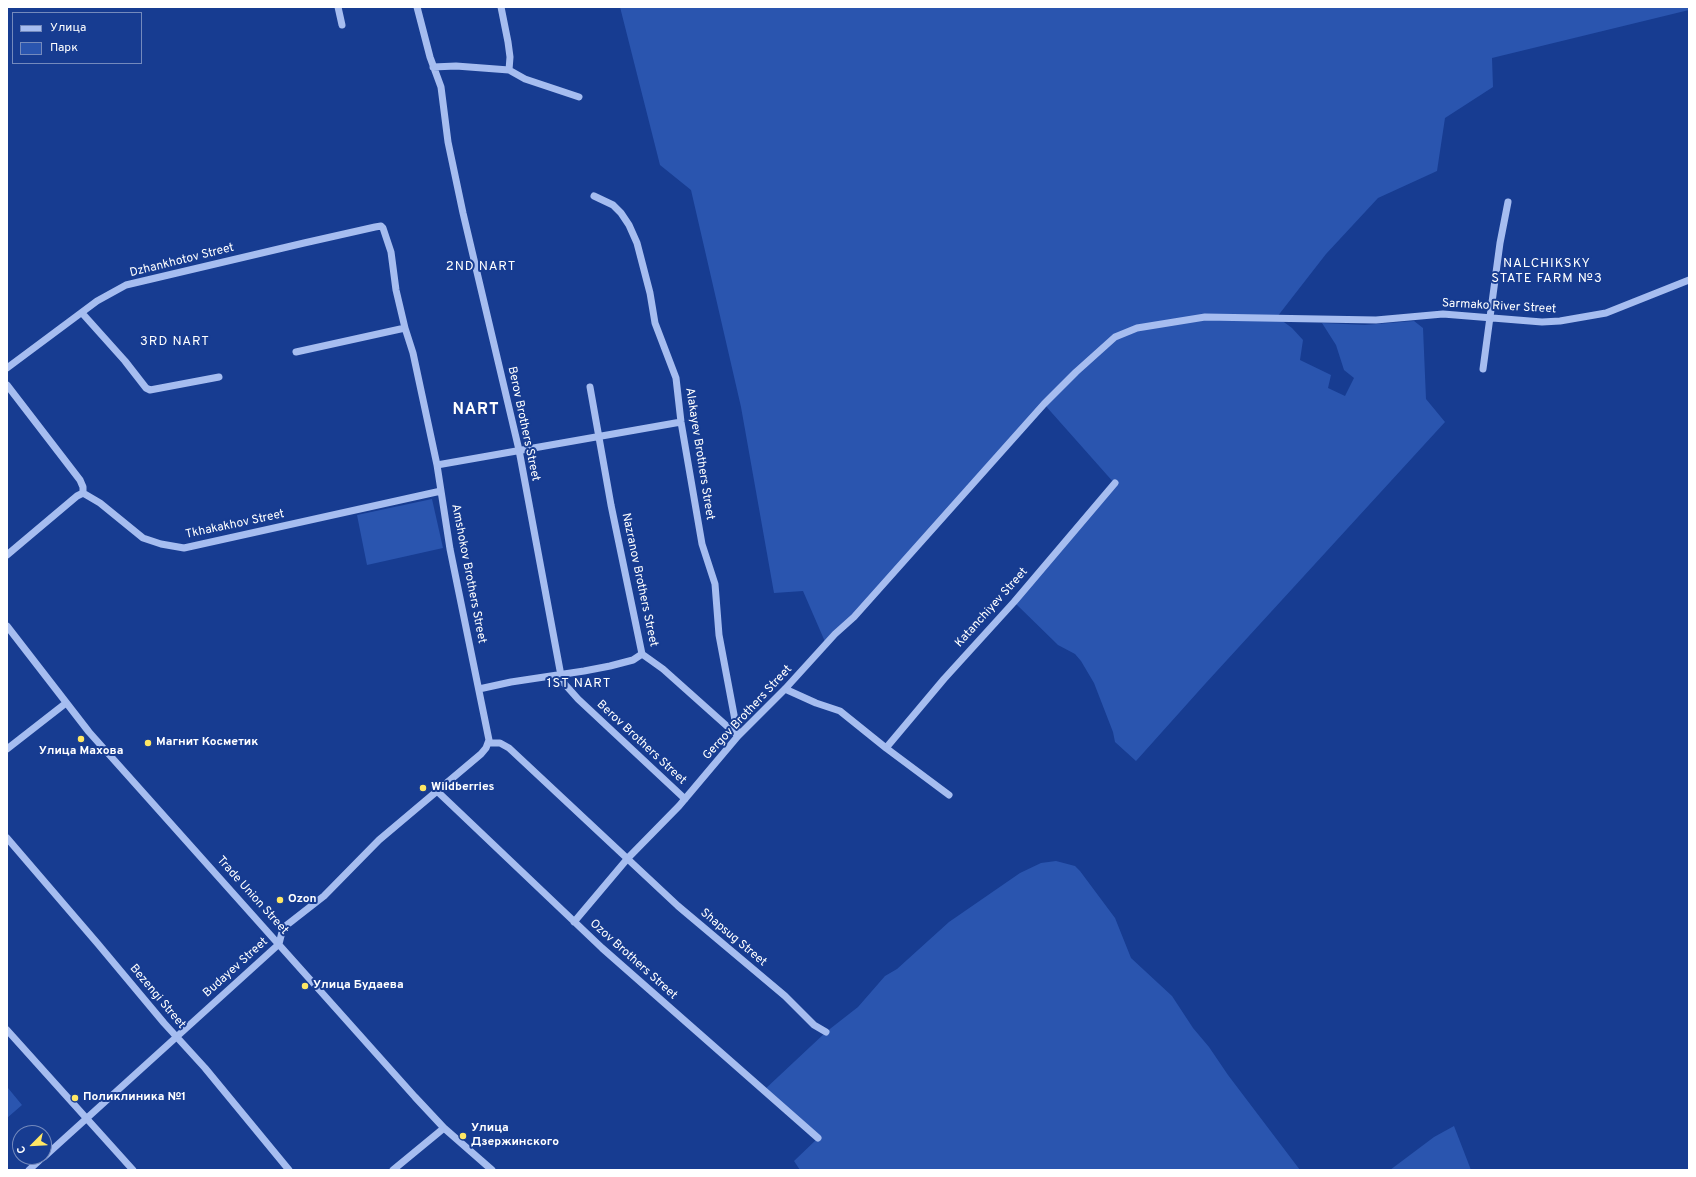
<!DOCTYPE html>
<meta charset="utf-8">
<style>
body{margin:0}
#map{position:relative;width:1696px;height:1177px;overflow:hidden;background:#173c91;font-family:Overpass,sans-serif}
canvas{display:block}
.frame{position:absolute;inset:0;border:8px solid #fff;pointer-events:none}
.legend{position:absolute;left:12px;top:12px;width:130px;height:52px;box-sizing:border-box;background:#173c91;border:1px solid #748abd;margin:0;padding:5px 7px;list-style:none;font-size:12px;color:#fff}
.legend li{display:flex;align-items:center;gap:8px;height:20px}
.legend b{width:20px;border:1px solid #748abd}
.north{position:absolute;left:12px;top:1125px;width:40px;height:40px;box-sizing:border-box;background:#173c91;border:1px solid #748abd;border-radius:50%;rotate:246deg;font-size:11px;font-weight:700;line-height:16px;text-align:center;color:#fff}
.north::after{content:'';display:block;margin:auto;width:14px;height:18px;background:#ffe764;clip-path:polygon(50% 0,100% 100%,50% 72%,0 100%)}
</style>
<div id="map">
<canvas width="1696" height="1177"></canvas>
<div class="frame"></div>
<ul class="legend">
<li><b style="height:5px;background:#a6bdf0"></b>Улица</li>
<li><b style="height:11px;background:#2a55af"></b>Парк</li>
</ul>
<div class="north">С</div>
</div>
<script>
const context = document.querySelector('canvas').getContext('2d');
context.lineJoin = 'round';
function paint(path, color) { context.fillStyle = color; context.fill(path, 'evenodd'); }
const toPath = rows => new Path2D(rows.map(r => 'M' + r).join(''));
function trace(path, color, width, dash) { context.strokeStyle = color; context.lineWidth = width; context.lineCap = dash ? 'butt' : 'round'; context.setLineDash(dash || []); context.stroke(path); }
function drawText(font, color, halo, rows, align = 'center') {
  context.font = font + ' Overpass,sans-serif'; context.lineWidth = 4; context.setLineDash([]); context.textBaseline = 'middle'; context.strokeStyle = halo; context.fillStyle = color; for (const [text, x, y, turn = 0] of rows) {
    context.save(); context.translate(x, y); context.rotate((+turn || 0) * Math.PI / 180); context.textAlign = isNaN(turn) ? turn : align; if (halo) context.strokeText(text, 0, 0); context.fillText(text, 0, 0); context.restore();
  }
}
paint(toPath([
 [620,7,1689,7,1689,10,1492,58,1493,87,1445,118,1437,171,1378,198,1326,254,1277,317,1292,328,1303,340,1300,360,1331,375,1328,388,1345,396,1354,378,1344,370,1336,345,1322,323,1365,325,1414,321,1423,328,1426,399,1445,422,1205,684,1136,761,1115,742,1113,732,1094,683,1081,661,1075,654,1058,645,1014,602,1115,484,1044,404,826,644,803,591,774,593,741,407,691,190,660,165],
 [432,499,443,548,367,565,357,515],
 [1056,861,1075,866,1080,871,1115,918,1131,958,1172,996,1193,1028,1209,1047,1228,1075,1300,1170,800,1170,794,1161,818,1138,763,1091,826,1032,858,1007,885,976,897,969,949,922,1020,873,1041,863],
 [8,1088,22,1105,7,1118,7,1089],
 [1454,1126,1471,1170,1390,1170,1434,1137]
]), '#2a55af');
trace(toPath([
 [338,7,342,25],
 [417,7,430,57,441,87,448,142,463,213,519,450,562,681,578,699,685,799],
 [501,7,508,42,510,57,509,70],
 [433,67,456,66,509,70,525,79,579,97],
 [594,196,613,205,621,213,629,225,637,243,650,293,655,323,676,378,681,422,702,544,715,584,719,635,738,736],
 [82,313,125,361,146,388,150,390,219,377],
 [296,352,405,328],
 [7,368,97,301,126,285,304,243,375,227,381,226,383,228,391,252,396,290,405,328,413,353,437,465,450,549,489,740,486,748,481,754,379,840,324,896,283,928,279,944,44,1157],
 [1483,369,1500,243,1508,202],
 [7,385,80,480,83,487,83,493],
 [590,387,611,505,642,654,663,669,738,736],
 [437,465,681,422],
 [83,493,100,503,143,538,161,544,184,548,441,491],
 [7,555,77,496,83,493],
 [7,626,89,732,415,1097,444,1128,492,1170],
 [479,689,511,682,584,671,610,666,633,660,642,654],
 [785,689,816,703,840,711,886,748,949,795],
 [488,743,500,743,509,748,678,906,785,996,814,1025,826,1032],
 [886,748,944,679,1014,602,1115,483],
 [7,749,66,703],
 [438,792,602,948,818,1138],
 [7,838,98,944,164,1023,205,1068,289,1170],
 [574,922,628,858,679,806,738,736,785,689,835,634,854,617,1044,404,1076,372,1115,337,1137,328,1205,317,1376,320,1443,314,1542,322,1560,321,1606,313,1689,280],
 [7,1030,133,1170],
 [29,1170,43,1157],
 [393,1170,444,1128]
]), '#a6bdf0', 7);
for (const [x, y, r, color] of [
 [81,739,4,"#ffe764"],
 [148,743,4,"#ffe764"],
 [423,788,4,"#ffe764"],
 [280,900,4,"#ffe764"],
 [305,986,4,"#ffe764"],
 [75,1098,4,"#ffe764"],
 [463,1136,4,"#ffe764"]
]) { const dot = new Path2D(); dot.arc(x, y, r, 0, 2 * Math.PI); context.fillStyle = color; context.fill(dot); trace(dot, '#173c91', 1.5); }
drawText('12px', '#fff', '#173c91', [
 ["Dzhankhotov Street",182,261,-14],
 ["Sarmako River Street",1499,307,3],
 ["Berov Brothers Street",523,424,78],
 ["Alakayev Brothers Street",699,454,81],
 ["Tkhakakhov Street",235,525,-12],
 ["Amshokov Brothers Street",468,574,79],
 ["Nazranov Brothers Street",639,580,78],
 ["Katanchiyev Street",992,608,-48],
 ["Gergov Brothers Street",748,713,-47],
 ["Berov Brothers Street",641,743,43],
 ["Trade Union Street",252,896,48],
 ["Shapsug Street",733,938,40],
 ["Ozov Brothers Street",633,960,42],
 ["Budayev Street",236,968,-42],
 ["Bezengi Street",157,997,50]
]);
drawText('bold 12px', '#fff', '#173c91', [
 ["Магнит Косметик",156,743],
 ["Улица Махова",81,752,"center"],
 ["Wildberries",431,788],
 ["Ozon",288,900],
 ["Улица Будаева",313,986],
 ["Поликлиника №1",83,1098],
 ["Улица",471,1129],
 ["Дзержинского",471,1143]
], 'left');
context.letterSpacing = '1px';
drawText('13px', '#fff', '#173c91', [
 ["NALCHIKSKY",1547,264],
 ["STATE FARM №3",1547,279],
 ["2ND NART",481,267],
 ["3RD NART",175,342],
 ["1ST NART",579,684]
]);
context.letterSpacing = '0px';
context.letterSpacing = '1px';
drawText('bold 16px', '#fff', '#173c91', [
 ["NART",476,411]
]);
context.letterSpacing = '0px';
</script>
